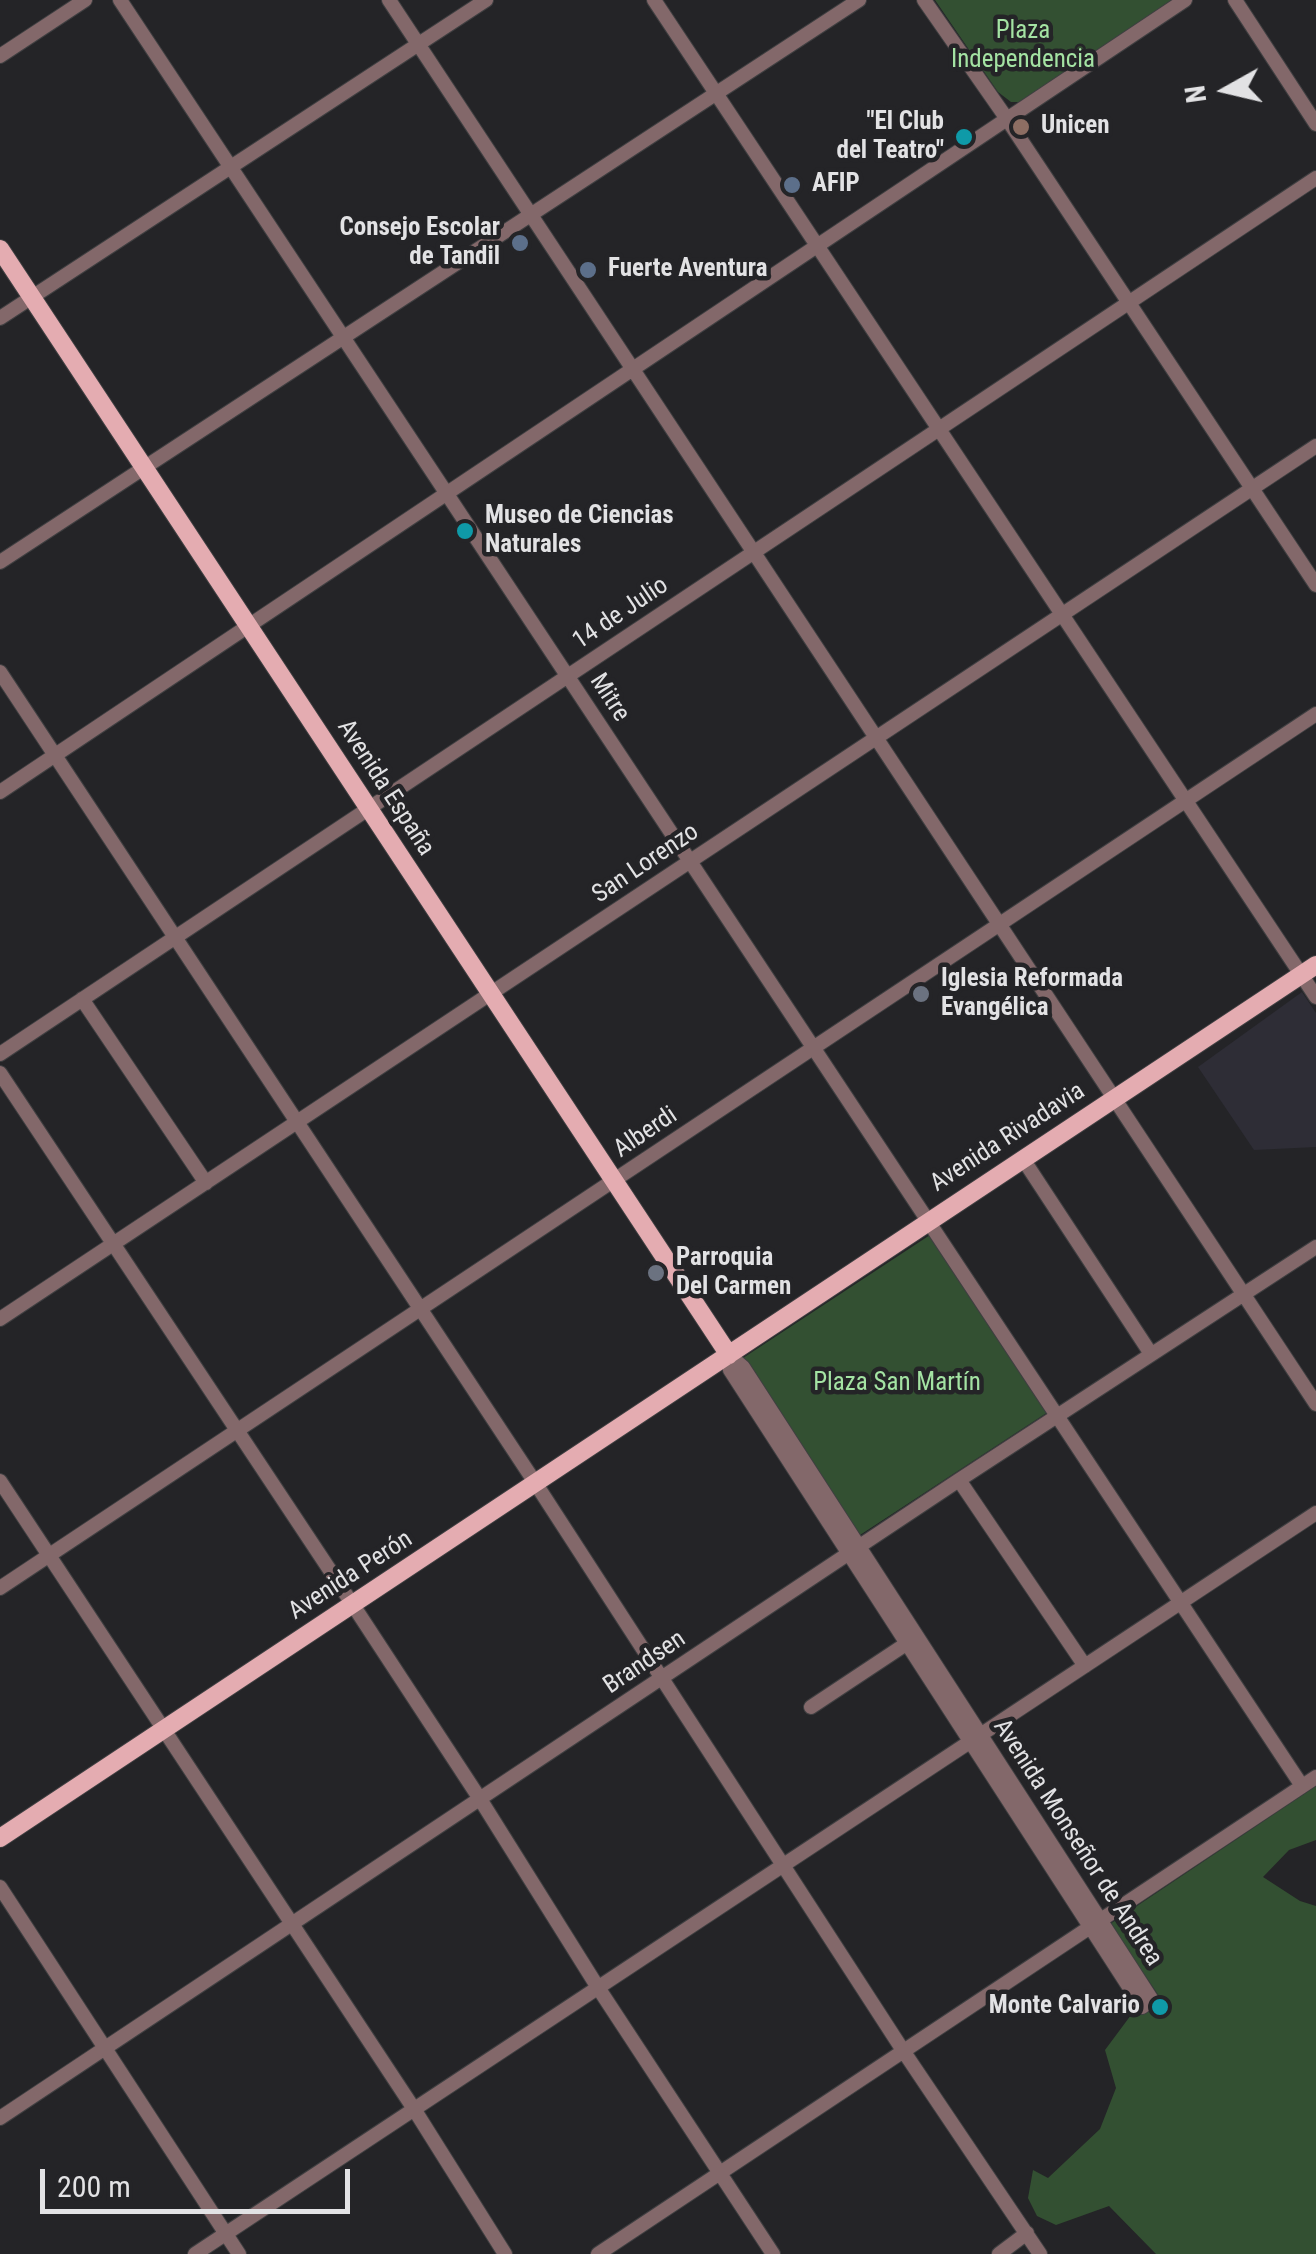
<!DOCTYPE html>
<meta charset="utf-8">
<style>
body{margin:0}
#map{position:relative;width:1316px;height:2254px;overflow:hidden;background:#242427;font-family:"Roboto Condensed",sans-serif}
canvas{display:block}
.north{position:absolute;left:1176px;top:40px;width:100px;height:100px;-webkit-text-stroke:8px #242427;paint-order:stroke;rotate:262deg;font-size:28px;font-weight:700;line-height:40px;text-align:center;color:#e2e2e4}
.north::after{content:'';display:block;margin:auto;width:35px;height:45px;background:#e2e2e4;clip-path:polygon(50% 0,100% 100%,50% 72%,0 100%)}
.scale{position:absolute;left:40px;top:2169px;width:310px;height:45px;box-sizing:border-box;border:5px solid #e2e2e4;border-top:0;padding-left:12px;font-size:30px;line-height:35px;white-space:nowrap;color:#e2e2e4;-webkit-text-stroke:8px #242427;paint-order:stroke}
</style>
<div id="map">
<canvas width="1316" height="2254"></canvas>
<div class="north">N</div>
<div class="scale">200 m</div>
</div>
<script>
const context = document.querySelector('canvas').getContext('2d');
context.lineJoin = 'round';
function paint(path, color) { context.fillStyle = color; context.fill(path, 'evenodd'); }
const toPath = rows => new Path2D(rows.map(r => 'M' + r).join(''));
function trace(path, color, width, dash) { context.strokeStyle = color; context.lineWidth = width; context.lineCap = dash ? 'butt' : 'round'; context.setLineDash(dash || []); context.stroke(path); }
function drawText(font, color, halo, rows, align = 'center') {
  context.font = font + ' "Roboto Condensed",sans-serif'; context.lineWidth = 9; context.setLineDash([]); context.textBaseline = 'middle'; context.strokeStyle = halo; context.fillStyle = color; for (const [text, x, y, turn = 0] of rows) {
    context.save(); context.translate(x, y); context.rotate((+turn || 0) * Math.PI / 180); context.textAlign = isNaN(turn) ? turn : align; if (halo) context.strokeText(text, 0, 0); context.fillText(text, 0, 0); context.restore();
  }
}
paint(toPath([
 [1302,992,1316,1013,1316,1147,1254,1150,1198,1067]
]), '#2e2d36');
paint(toPath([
 [935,0,1172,0,1020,102,1011,102,998,92],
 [930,1235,1048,1412,860,1535,743,1358],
 [1316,1786,1316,1840,1289,1850,1263,1877,1300,1901,1316,1906,1316,2254,1156,2254,1109,2206,1056,2225,1037,2216,1028,2198,1033,2170,1048,2178,1100,2129,1116,2088,1105,2050,1131,2015,1161,1999,1110,1924]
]), '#335032');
const minor = toPath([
 [120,0,1302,1786],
 [389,0,1316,1404],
 [654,0,1316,997],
 [924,0,1007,119,1316,585],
 [1235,0,1316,124],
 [0,56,85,0],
 [0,318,486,0],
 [0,562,859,0],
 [0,672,536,1484,904,2052,1040,2254],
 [0,792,1185,0],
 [82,999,206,1183],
 [0,1054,1316,178],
 [0,1073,353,1605,480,1799,597,1986,773,2254],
 [1023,1159,1151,1354],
 [0,1319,1316,446],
 [729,1355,743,1367,1152,2000,1142,2007,730,1370,729,1355],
 [959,1480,1085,1666],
 [0,1481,414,2109,505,2254],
 [0,1588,1316,714],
 [811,1707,906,1644],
 [0,1887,239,2254],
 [0,2118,959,1480,1316,1247],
 [195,2254,1316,1513],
 [598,2254,1316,1777],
 [999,2254,1027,2233]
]);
const major = toPath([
 [0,249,729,1355],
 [0,1838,1316,965]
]);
trace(minor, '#3f3f41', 16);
trace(major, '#3f3f41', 20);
trace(minor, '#83686a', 14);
trace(major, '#e4acb1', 18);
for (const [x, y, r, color] of [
 [1021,127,10,"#8d6e63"],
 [964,137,10,"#0f9aa8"],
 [792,185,10,"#5c6f8a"],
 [520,243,10,"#5c6f8a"],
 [588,270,10,"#5c6f8a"],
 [465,531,10,"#0f9aa8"],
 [921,994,10,"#6b7280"],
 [656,1273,10,"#6b7280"],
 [1160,2007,10,"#0f9aa8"]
]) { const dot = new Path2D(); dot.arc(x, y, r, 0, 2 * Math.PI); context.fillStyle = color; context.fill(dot); trace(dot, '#242427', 4); }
drawText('25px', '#a4e3a3', '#242427', [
 ["Plaza",1023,32],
 ["Independencia",1023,61],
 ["Plaza San Martín",897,1384]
]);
drawText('bold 25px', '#e2e2e4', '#242427', [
 ["\"El Club",944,123,"right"],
 ["del Teatro\"",944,152,"right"],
 ["Unicen",1041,127],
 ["AFIP",812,185],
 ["Consejo Escolar",500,229,"right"],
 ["de Tandil",500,258,"right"],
 ["Fuerte Aventura",608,270],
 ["Museo de Ciencias",485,517],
 ["Naturales",485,546],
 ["Iglesia Reformada",941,980],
 ["Evangélica",941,1009],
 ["Parroquia",676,1259],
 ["Del Carmen",676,1288],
 ["Monte Calvario",1140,2007,"right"]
], 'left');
drawText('25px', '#e2e2e4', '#242427', [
 ["14 de Julio",621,614,-34],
 ["Mitre",609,698,57],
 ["Avenida España",385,788,57],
 ["San Lorenzo",646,864,-34],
 ["Alberdi",646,1133,-34],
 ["Avenida Rivadavia",1008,1138,-33],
 ["Avenida Perón",351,1576,-33],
 ["Brandsen",645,1663,-34],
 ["Avenida Monseñor de Andrea",1077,1843,57]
]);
</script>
